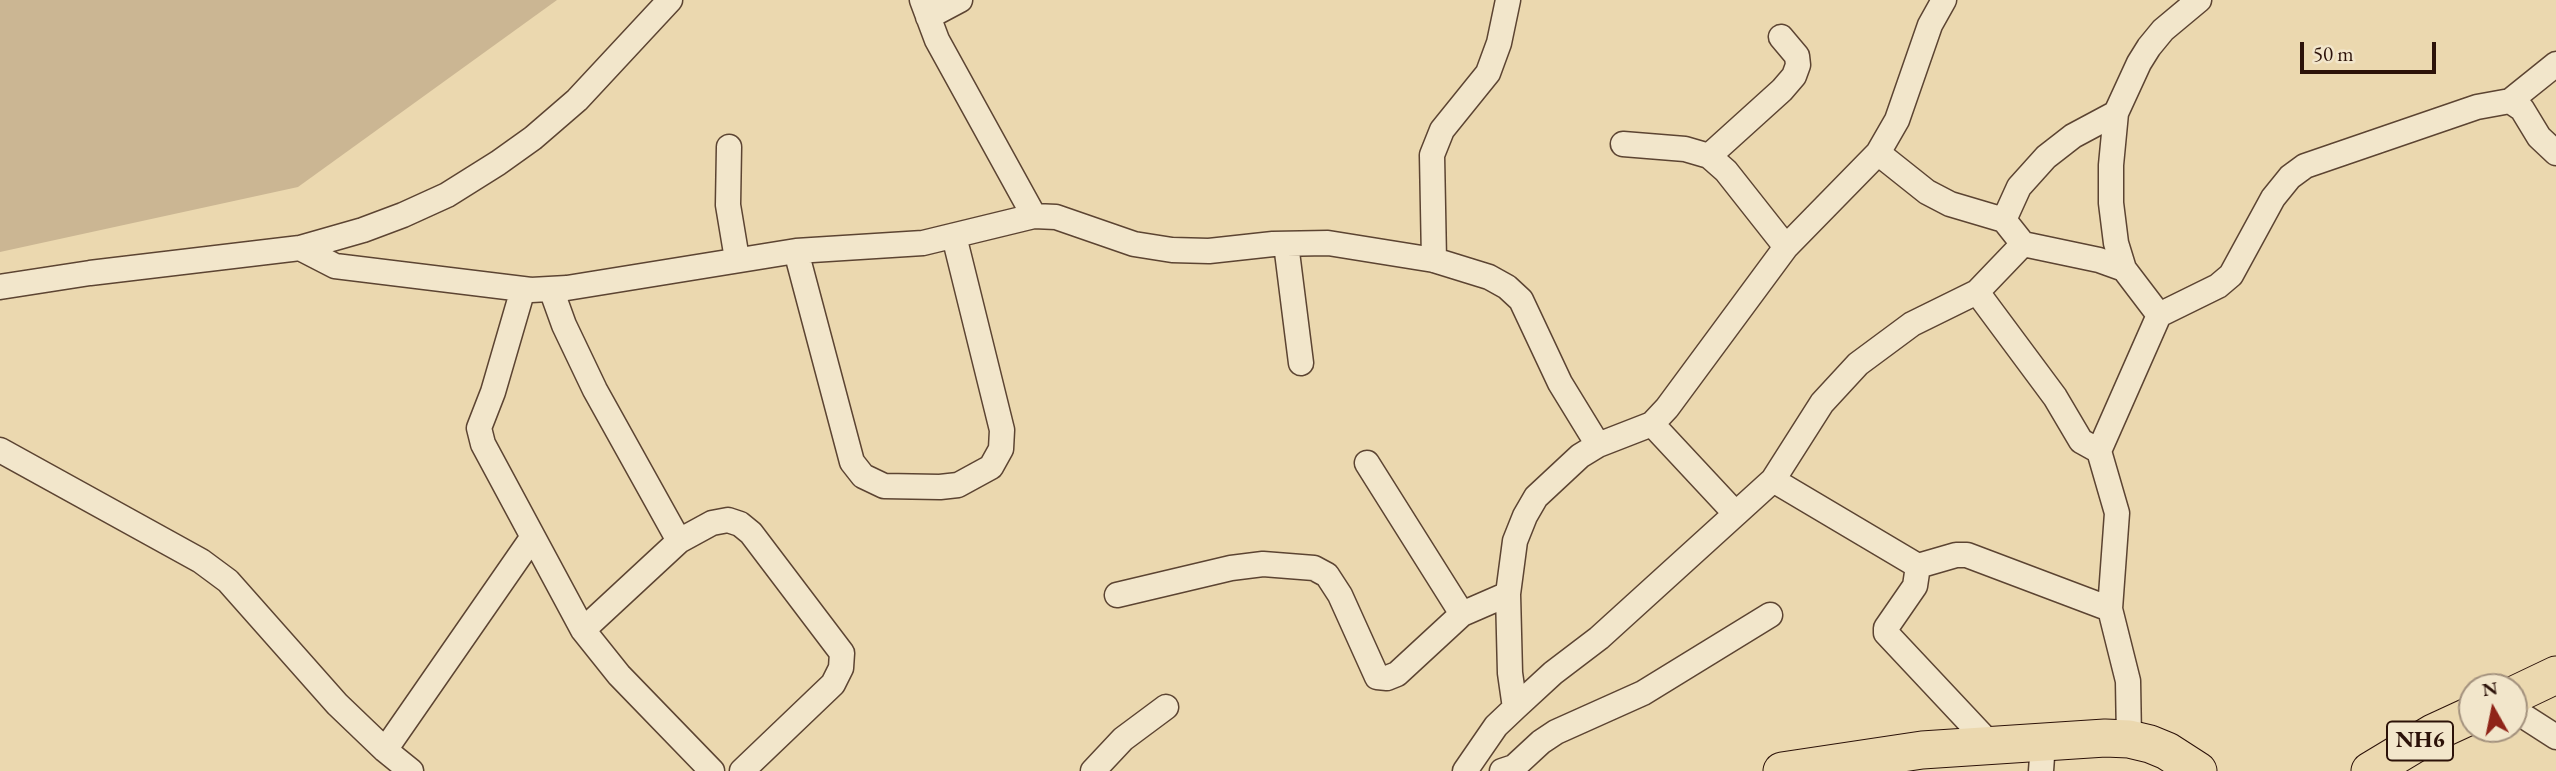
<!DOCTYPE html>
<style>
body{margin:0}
#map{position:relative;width:2556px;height:771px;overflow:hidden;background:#ebd8af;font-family:"EB Garamond",serif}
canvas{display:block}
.north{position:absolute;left:2458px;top:673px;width:70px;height:70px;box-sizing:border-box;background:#f2e6cb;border:2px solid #a3917d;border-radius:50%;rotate:351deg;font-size:19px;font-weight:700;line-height:28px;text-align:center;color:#2c1209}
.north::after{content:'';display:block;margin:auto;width:24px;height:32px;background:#8f2418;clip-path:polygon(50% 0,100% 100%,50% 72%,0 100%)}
.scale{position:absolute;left:2300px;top:42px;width:136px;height:32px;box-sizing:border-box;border:4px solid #2c1209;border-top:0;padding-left:9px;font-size:21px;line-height:24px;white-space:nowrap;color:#2c1209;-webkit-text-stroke:5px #f2e6cb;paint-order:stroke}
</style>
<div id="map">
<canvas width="2556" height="771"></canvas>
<div class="north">N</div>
<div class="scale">50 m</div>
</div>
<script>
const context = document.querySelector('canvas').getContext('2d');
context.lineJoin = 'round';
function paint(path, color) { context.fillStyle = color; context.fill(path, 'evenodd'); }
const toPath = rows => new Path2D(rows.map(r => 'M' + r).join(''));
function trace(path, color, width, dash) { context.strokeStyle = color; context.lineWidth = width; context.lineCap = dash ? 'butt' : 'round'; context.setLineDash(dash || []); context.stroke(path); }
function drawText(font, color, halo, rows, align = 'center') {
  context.font = font + ' "EB Garamond",serif'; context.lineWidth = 5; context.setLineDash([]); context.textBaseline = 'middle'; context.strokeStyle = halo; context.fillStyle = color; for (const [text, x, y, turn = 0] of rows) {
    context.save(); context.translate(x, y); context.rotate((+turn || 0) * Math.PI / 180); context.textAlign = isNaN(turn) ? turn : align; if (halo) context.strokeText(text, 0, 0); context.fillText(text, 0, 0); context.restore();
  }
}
paint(toPath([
 [0,0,557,0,298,187,0,252]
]), '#cbb693');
const minor = toPath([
 [922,0,937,40,1034,216],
 [928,17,960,0],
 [2510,101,2556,64],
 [1623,144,1685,149,1709,156,1726,171,1786,247],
 [729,147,728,205,737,259],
 [1878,153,1927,192,1950,204,2004,220,2023,244,2099,260,2124,269],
 [1709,156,1782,90,1794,76,1798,65,1797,56,1781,37],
 [2004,220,2019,187,2046,157,2073,136,2116,113],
 [1286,244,1301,363],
 [300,248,335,266,531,290,567,288,796,251,923,243,1034,216,1056,217,1134,244,1172,250,1209,251,1273,244,1328,243,1434,260,1489,277,1507,287,1521,300,1560,383,1598,445],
 [796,251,852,462,863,476,884,486,940,487,958,485,991,467,1001,449,1002,430,954,236],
 [1434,260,1432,155,1442,130,1488,73,1499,43,1508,0],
 [0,287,90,273,300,248,363,230,403,215,447,195,498,163,533,138,577,100,670,0],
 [523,289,493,392,479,428,483,444,583,630,619,675,712,771],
 [551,289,564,325,595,390,679,541],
 [1977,292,2055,397,2081,441,2099,451],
 [2159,315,2124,269,2116,243,2111,203,2111,165,2116,113,2139,63,2149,47,2163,30,2199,0],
 [1652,424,1735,513],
 [0,450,201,561,228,581,337,704,385,750,411,771],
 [1367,463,1462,614],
 [1773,480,1918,566,1956,555,1967,555,2110,609],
 [1918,566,1915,586,1886,628,1886,633,1992,746],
 [1117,595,1231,568,1263,564,1314,568,1327,575,1340,595,1377,677,1387,678,1397,674,1462,614,1508,594],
 [583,630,679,541,712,523,728,520,740,524,751,533,842,653,841,668,833,684,742,771],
 [1515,708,1510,673,1508,594,1515,541,1525,516,1536,497,1580,456,1598,445,1652,424,1667,408,1786,247,1878,153,1897,120,1930,25,1944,0],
 [2514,710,2556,737],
 [2129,739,2128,681,2110,609,2117,513,2099,451,2159,315,2218,286,2231,275,2273,198,2290,177,2305,166,2477,107,2510,101,2522,109,2539,137,2556,153],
 [385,750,532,538],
 [1093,771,1123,739,1166,707],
 [1465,771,1496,726,1515,708,1553,673,1599,638,1773,480,1822,403,1858,364,1912,324,1977,292,2023,244],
 [1502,771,1514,767,1541,742,1556,732,1643,693,1770,615],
 [2041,771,2043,743]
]);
const highway = toPath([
 [2514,695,2556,675],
 [1782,771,1922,750,2105,738,2129,739,2150,744,2167,751,2198,771],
 [2370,771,2433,733,2472,715]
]);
trace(minor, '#5c4432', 27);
trace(highway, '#2c1209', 39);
trace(minor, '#f2e6cb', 24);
trace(highway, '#ebd8af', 37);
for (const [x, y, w] of [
 [2420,741,66]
]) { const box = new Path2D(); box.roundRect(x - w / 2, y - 19.5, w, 39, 5); context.fillStyle = '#f2e6cb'; context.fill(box); trace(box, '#2c1209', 2); }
drawText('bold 23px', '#2c1209', null, [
 ["NH6",2420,741]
]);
</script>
